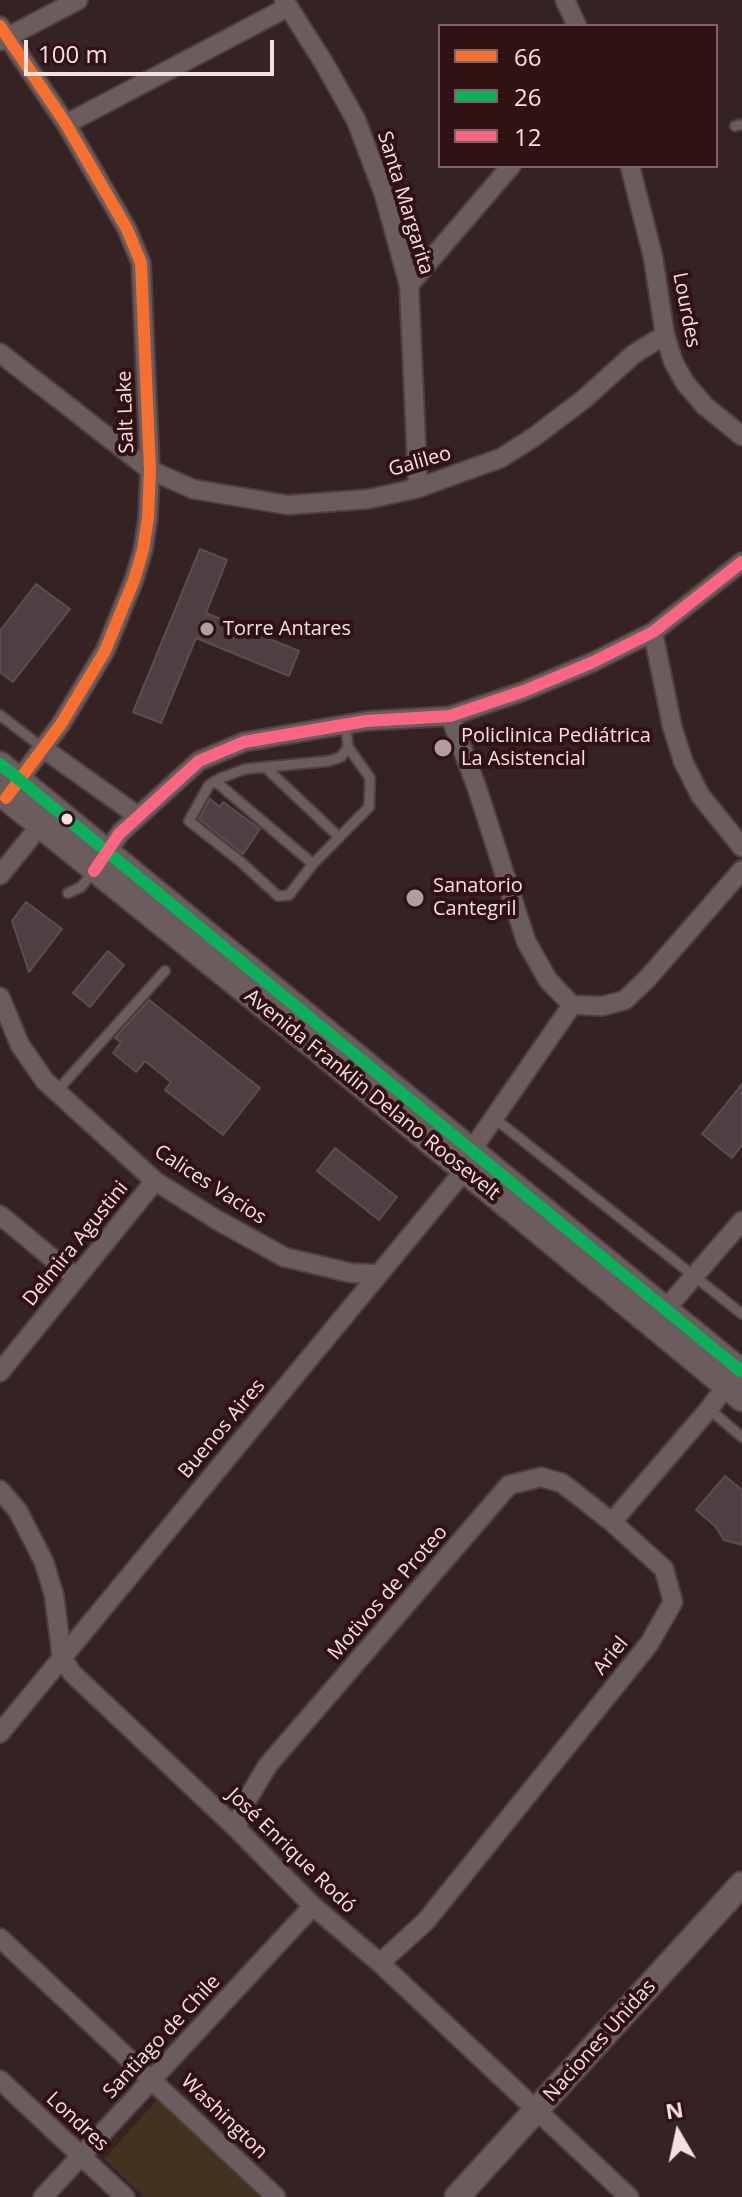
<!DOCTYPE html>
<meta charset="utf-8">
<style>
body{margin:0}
#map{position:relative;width:742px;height:2197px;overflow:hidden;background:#352324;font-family:"Open Sans",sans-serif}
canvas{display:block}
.legend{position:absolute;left:438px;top:24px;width:280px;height:144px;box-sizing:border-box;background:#311214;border:2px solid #806465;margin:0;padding:10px 14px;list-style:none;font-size:24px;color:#f6dfdf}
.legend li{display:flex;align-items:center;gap:16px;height:40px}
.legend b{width:40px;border:2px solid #806465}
.north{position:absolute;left:638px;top:2093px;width:80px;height:80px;-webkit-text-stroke:6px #311214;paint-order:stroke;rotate:351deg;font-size:22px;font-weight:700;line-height:32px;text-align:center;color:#f6dfdf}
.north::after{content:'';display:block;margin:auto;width:28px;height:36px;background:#f6dfdf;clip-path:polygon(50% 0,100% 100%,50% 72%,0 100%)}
.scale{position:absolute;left:24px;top:40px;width:250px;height:36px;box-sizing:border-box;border:4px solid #f6dfdf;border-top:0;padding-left:10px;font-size:24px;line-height:28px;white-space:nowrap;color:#f6dfdf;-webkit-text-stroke:6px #311214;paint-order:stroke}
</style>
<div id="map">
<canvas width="742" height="2197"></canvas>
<ul class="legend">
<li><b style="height:10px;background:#f46f30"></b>66</li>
<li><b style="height:10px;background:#0daf5c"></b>26</li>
<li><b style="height:10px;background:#fa6682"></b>12</li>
</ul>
<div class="north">N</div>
<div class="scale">100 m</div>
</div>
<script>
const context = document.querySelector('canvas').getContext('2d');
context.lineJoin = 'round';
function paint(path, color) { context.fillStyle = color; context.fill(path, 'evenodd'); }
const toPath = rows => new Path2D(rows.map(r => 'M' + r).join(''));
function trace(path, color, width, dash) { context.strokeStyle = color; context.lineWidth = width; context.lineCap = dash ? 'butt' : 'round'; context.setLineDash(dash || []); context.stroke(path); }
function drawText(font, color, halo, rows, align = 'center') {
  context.font = font + ' "Open Sans",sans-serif'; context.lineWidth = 8; context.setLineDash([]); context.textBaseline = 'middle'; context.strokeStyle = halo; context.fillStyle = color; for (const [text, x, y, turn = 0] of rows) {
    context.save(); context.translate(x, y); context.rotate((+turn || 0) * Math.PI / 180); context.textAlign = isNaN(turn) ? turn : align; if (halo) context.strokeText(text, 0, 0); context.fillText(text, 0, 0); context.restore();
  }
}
paint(toPath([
 [157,2100,260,2197,144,2197,104,2159]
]), '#443221');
const building = toPath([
 [200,549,227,560,206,613,299,651,289,676,196,638,161,723,133,712,200,549],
 [36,584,70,609,13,682,0,672,0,631,36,584],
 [210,799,220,807,223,802,260,829,243,854,199,819,210,799],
 [26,902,62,929,29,972,12,921,26,902],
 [108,951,124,965,90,1007,73,993,108,951],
 [149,1000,260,1088,223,1135,165,1090,171,1082,145,1061,136,1072,113,1053,121,1042,115,1038,149,1000],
 [742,1084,742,1145,732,1158,702,1134,742,1084],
 [335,1148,397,1197,379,1220,317,1171,335,1148],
 [725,1476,742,1490,742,1545,724,1540,715,1526,696,1510,725,1476]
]);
paint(building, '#4f3f42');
trace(building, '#5c4d50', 2);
const lane = toPath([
 [735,126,742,124],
 [0,715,44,749],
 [346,725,348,747,370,778,369,807,313,864,289,895,278,896,241,862,189,821,209,785,221,778,245,769,329,761,341,757,348,747],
 [265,767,339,837],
 [215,781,313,864],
 [68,893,81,887,94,871],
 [56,1092,165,971],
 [494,1118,742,1314],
 [709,1409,742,1437]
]);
const street = toPath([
 [284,0,324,63,356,120,384,194,409,285,418,488],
 [565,0,577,26],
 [0,26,66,124,127,229,141,263,150,470,148,518,143,550,134,580,105,651,61,724,12,789],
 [0,41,78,0],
 [66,124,288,7],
 [630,166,653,257,665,335,673,361,685,383,705,406,742,436],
 [409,285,511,166],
 [0,353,150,470,193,489,288,505,369,499,418,488,501,458,534,437,584,399,634,354,665,335],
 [653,632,672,726,683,761,700,795,742,847],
 [450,716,477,788,526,941,548,980,572,1005],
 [44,749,138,816],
 [102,859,121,832,199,761,244,742,366,721,450,716,524,691,593,662,653,632,742,562],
 [0,875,39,827],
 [0,997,20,1045,45,1081,155,1181,217,1220,284,1257,351,1273,378,1274],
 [572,1005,603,1006,625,1000,647,979,742,870],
 [0,1215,76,1278],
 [657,1319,742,1221],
 [0,1372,155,1181],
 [0,1490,18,1511,44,1562,54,1595,62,1658,72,1673,236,1828,313,1906,380,1963,629,2197],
 [612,1522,709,1409,732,1378],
 [0,1733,464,1171,471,1151,572,1005],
 [236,1828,248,1798,268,1765,509,1485,541,1477,562,1483,612,1522,664,1569,673,1602,649,1644,426,1921,380,1963],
 [0,1938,276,2197],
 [0,2080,125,2197],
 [43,2197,313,1906]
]);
const secondary = toPath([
 [0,764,742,1372],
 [0,793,317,1049,742,1399],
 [457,2197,742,1884]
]);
trace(lane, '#4f3f40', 13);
trace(street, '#4f3f40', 22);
trace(secondary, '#4f3f40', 28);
trace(lane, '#6b5d5d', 9);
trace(street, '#6b5d5d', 18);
trace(secondary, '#6b5d5d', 24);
trace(toPath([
 [0,26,66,124,127,229,141,263,150,470,148,518,143,550,134,580,105,651,61,724,6,798]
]), '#f46f30', 12);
trace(toPath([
 [0,764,742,1372]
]), '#0daf5c', 12);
trace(toPath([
 [94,871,119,834,199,761,244,742,366,721,450,716,524,691,593,662,653,632,742,562]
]), '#fa6682', 12);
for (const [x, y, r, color] of [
 [207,629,8,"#b29d9e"],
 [443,748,10,"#b29d9e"],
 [67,819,7,"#f6dfdf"],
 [415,898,10,"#b29d9e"]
]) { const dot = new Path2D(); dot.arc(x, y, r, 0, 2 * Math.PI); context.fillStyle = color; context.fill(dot); trace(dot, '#311214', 3); }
drawText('20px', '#f6dfdf', '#311214', [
 ["Santa Margarita",405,203,73],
 ["Lourdes",686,310,79],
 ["Salt Lake",126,412,-92],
 ["Galileo",420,462,-16],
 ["Avenida Franklin Delano Roosevelt",372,1095,39],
 ["Calices Vacios",210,1185,33],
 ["Delmira Agustini",76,1244,-51],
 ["Buenos Aires",222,1429,-50],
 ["Motivos de Proteo",388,1593,-49],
 ["Ariel",611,1656,-51],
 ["José Enrique Rodó",291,1851,44],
 ["Santiago de Chile",162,2037,-47],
 ["Naciones Unidas",600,2041,-48],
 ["Washington",224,2117,44],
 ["Londres",77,2122,43]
]);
drawText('20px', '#f6dfdf', '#311214', [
 ["Torre Antares",223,629],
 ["Policlinica Pediátrica",461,736],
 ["La Asistencial",461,759],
 ["Sanatorio",433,886],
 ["Cantegril",433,909]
], 'left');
</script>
